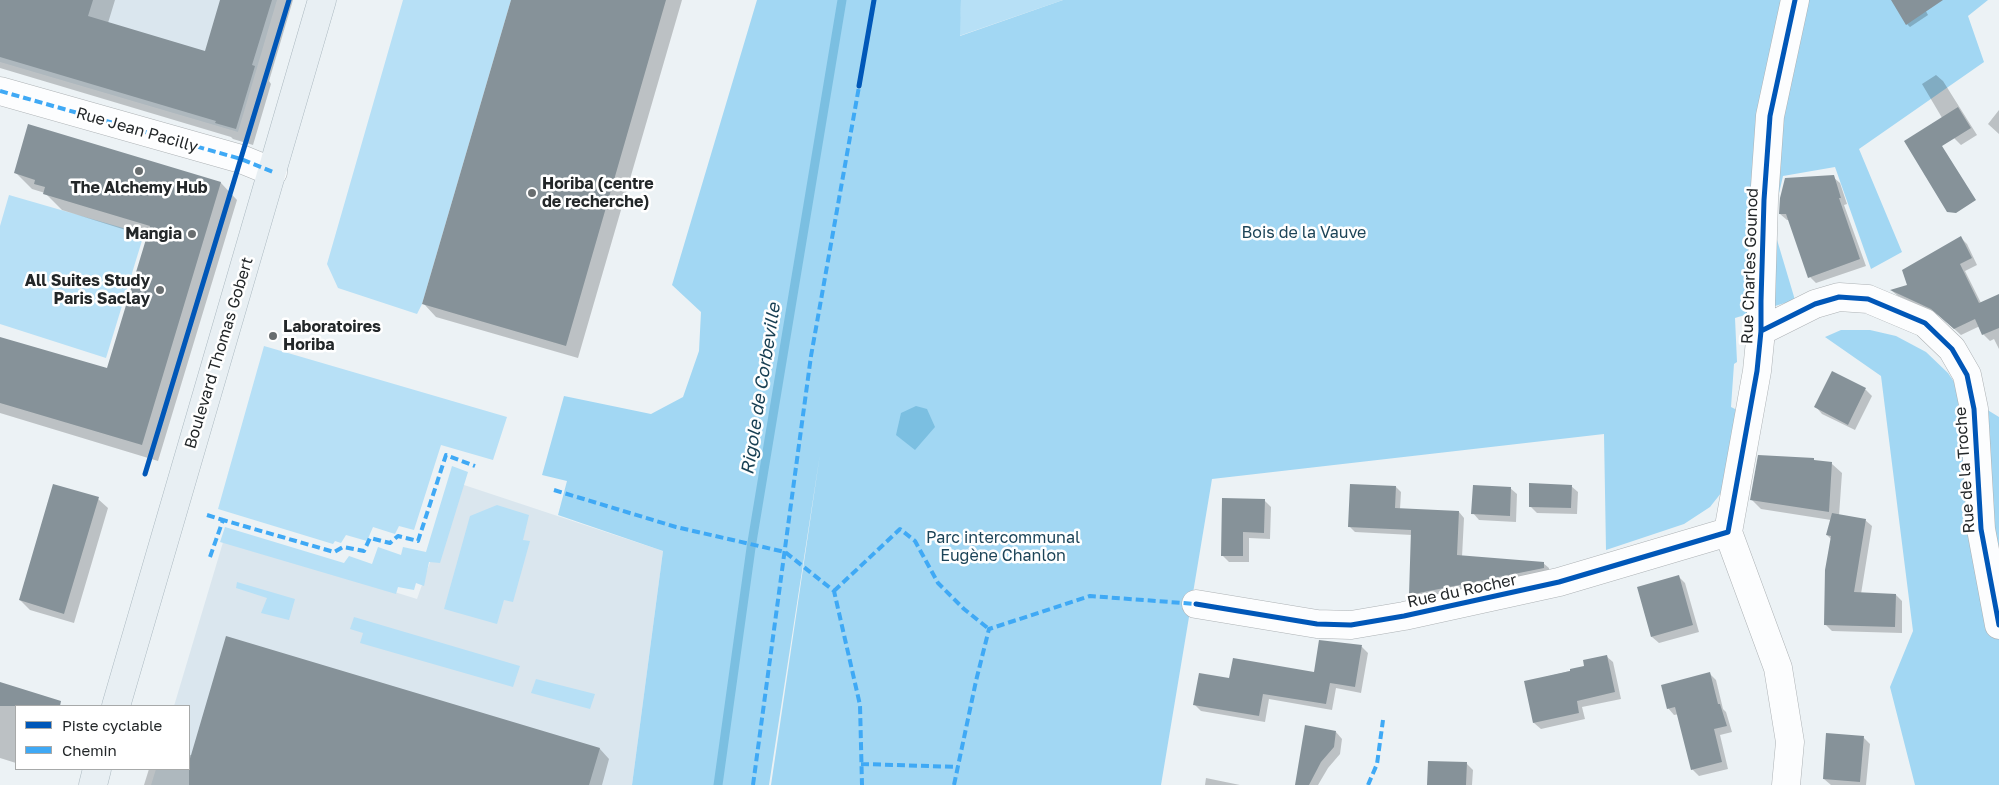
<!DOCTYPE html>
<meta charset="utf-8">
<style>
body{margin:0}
#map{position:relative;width:1999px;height:785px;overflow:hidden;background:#ecf2f5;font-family:"Golos Text",sans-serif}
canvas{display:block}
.legend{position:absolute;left:15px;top:705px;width:175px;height:65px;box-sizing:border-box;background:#fff;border:1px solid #a7a9a9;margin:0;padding:6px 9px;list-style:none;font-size:15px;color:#232729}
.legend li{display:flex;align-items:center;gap:10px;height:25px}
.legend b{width:25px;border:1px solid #a7a9a9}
</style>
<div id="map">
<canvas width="1999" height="785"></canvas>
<ul class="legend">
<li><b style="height:6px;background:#0057b8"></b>Piste cyclable</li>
<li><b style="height:6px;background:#3fa9f5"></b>Chemin</li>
</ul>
</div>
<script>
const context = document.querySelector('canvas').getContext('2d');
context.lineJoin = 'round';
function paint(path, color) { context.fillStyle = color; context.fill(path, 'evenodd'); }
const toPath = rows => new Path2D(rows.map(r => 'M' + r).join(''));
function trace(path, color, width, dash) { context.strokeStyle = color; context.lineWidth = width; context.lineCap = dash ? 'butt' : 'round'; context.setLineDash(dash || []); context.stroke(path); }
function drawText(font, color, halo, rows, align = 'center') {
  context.font = font + ' "Golos Text",sans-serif'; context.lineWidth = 5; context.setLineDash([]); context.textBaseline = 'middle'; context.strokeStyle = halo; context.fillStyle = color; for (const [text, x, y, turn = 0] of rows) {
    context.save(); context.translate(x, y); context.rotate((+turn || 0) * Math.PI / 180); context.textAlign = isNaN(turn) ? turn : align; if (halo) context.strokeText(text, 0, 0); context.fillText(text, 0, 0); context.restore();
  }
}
paint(toPath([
 [0,0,277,0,238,132,0,62],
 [458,483,663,551,632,785,151,785,156,769,189,769,189,706,174,706,224,539,417,599]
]), '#dae6ee');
paint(toPath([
 [403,0,511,0,422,304,417,314,338,288,327,264],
 [961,0,1063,0,959,36],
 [9,195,144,234,106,358,0,324,0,226],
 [264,346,507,417,493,460,441,445,414,530,399,526,395,534,373,527,367,541,346,535,341,543,335,541,333,544,218,509],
 [452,466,468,472,440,563,429,562,424,586,416,583,414,590,398,587,396,594,220,542,225,527,344,563,349,556,372,564,378,547,401,555,403,547,426,552],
 [497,505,529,515,523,540,530,541,513,602,504,600,497,624,444,609,470,516],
 [237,582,295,599,289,620,261,613,267,598,236,588],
 [354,617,520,666,513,687,360,643,363,633,350,629],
 [536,679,595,694,590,709,531,693]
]), '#b7e0f6');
paint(toPath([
 [757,0,961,0,960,36,1063,0,1988,0,1968,16,1984,62,1859,149,1902,252,1871,269,1835,167,1783,176,1772,223,1795,300,1735,318,1737,362,1734,364,1731,407,1739,411,1725,488,1710,507,1684,524,1606,550,1604,434,1212,479,1161,785,771,785,820,454,769,785,632,785,663,551,558,515,567,481,542,475,564,396,651,414,683,397,699,351,701,312,672,285],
 [1841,330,1870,330,1896,336,1926,352,1948,373,1963,395,1999,417,1999,785,1915,785,1890,687,1913,631,1881,376,1825,337]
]), '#a2d7f3');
paint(toPath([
 [916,406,927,409,935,427,915,450,896,435,901,413]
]), '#7bbfe1');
paint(toPath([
 [0,0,115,0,108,23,206,52,221,0,293,0,269,81,271,84,253,145,233,139,231,137,0,68],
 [512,0,682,0,578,358,436,317,424,304],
 [1905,0,1920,0,1928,15,1910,27,1907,24],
 [1936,75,1943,81,1977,135,1961,145,1954,138,1922,84],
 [1999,110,1999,134,1988,124],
 [15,172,221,183,237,200,158,461,0,413,0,345,108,370,148,237,62,210,45,193,32,189],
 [1833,177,1840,183,1847,204,1844,205,1866,266,1816,283,1810,277,1789,220,1787,220,1780,214],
 [1961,238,1967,244,1977,265,1965,271,1981,303,1999,295,1999,349,1994,339,1990,341,1983,334,1980,326,1961,335,1939,315,1898,296,1892,291,1908,286],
 [1833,373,1866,390,1872,396,1855,430,1822,414,1816,407],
 [1813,459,1816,462,1832,464,1842,473,1839,516,1865,520,1872,526,1861,594,1896,595,1902,601,1902,633,1832,631,1825,624,1832,540,1827,535,1831,520,1761,509,1751,499],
 [1571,486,1578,492,1577,514,1537,513,1530,506],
 [1396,487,1401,492,1400,509,1459,512,1464,518,1462,557,1543,563,1549,568,1549,573,1415,600,1410,595,1412,535,1355,532,1350,527],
 [1510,488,1517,494,1516,522,1479,520,1473,513],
 [98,499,108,508,74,623,30,610,20,600],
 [1264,500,1271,507,1270,539,1249,538,1249,562,1229,562,1222,555],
 [1678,576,1685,583,1699,632,1659,643,1652,637],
 [1320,641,1362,647,1368,653,1361,693,1336,688,1332,710,1269,699,1265,722,1201,711,1195,705,1230,680,1315,673],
 [1606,656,1613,662,1621,699,1582,707,1585,719,1541,729,1534,723,1525,682,1586,667],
 [1710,674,1716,680,1723,709,1726,712,1732,732,1720,735,1728,769,1699,776,1692,769,1679,714,1674,715,1668,708],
 [0,684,41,696,51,706,16,706,16,763,0,758],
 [1336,732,1342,739,1340,754,1328,768,1318,785,1296,785],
 [1863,737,1870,744,1866,785,1831,785,1824,779],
 [600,749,609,759,602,785,144,785,149,769,189,769,189,755],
 [1466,763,1473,770,1472,785,1428,785],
 [1206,778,1240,785,1205,785]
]), '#0003');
trace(toPath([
 [718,785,751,548,842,0]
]), '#7bbfe1', 9);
paint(toPath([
 [0,0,93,0,88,16,205,51,220,0,272,0,252,65,255,66,236,129,215,123,216,121,0,57],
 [511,0,666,0,566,346,422,304],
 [1891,0,1943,0,1906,25],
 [1958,107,1971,128,1942,146,1976,200,1956,213,1947,212,1904,141],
 [28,124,221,182,142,445,0,403,0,337,107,368,150,226,43,194,45,187,34,184,35,180,14,173],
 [1834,175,1841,198,1839,198,1860,259,1808,278,1786,214,1779,214,1780,198,1785,178],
 [1961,236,1972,258,1960,264,1979,303,1999,294,1999,328,1982,335,1975,319,1954,329,1931,309,1890,290,1907,285,1902,270],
 [1832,371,1866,388,1848,425,1814,407],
 [1758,455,1814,458,1814,460,1832,462,1829,512,1750,500],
 [1529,483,1572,485,1571,508,1529,507],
 [53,484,99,497,64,614,19,600],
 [1350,484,1396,486,1395,508,1459,511,1457,555,1544,562,1544,568,1409,595,1411,530,1348,527],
 [1473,485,1511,487,1510,516,1471,514],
 [1222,498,1265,499,1264,533,1243,532,1243,556,1221,556],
 [1832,513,1866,519,1854,592,1896,594,1895,627,1824,625,1825,570,1831,536,1826,535],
 [1679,575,1693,625,1651,637,1637,587],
 [226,636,600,748,589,785,189,785,189,762],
 [1319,640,1362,645,1355,687,1330,683,1326,704,1263,694,1259,716,1193,705,1199,673,1229,678,1233,658,1314,672],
 [1607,655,1615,692,1577,701,1579,713,1533,723,1524,681,1570,671,1570,669,1584,666,1583,660],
 [1710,672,1718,704,1720,704,1727,726,1714,729,1722,762,1691,770,1675,707,1667,709,1661,685],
 [0,682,61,701,60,706,0,706],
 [1305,725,1336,731,1334,747,1321,762,1309,785,1295,785],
 [1826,733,1864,736,1860,782,1823,779],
 [1428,761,1467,762,1466,785,1427,785]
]), '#869299');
const minor = toPath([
 [0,91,241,159,273,172],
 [1761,331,1815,304,1839,297,1868,299,1925,323,1952,349,1967,375,1974,409,1981,529,1999,625],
 [1728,532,1757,371,1761,331,1761,301,1764,200,1770,116,1795,0],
 [1728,532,1778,668,1790,742,1786,785],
 [1196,604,1317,624,1351,625,1404,616,1559,582,1728,532]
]);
const major = toPath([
 [116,706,322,0],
 [93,785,97,769]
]);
trace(minor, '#adb2b5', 29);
trace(major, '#a9b7bf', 29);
trace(minor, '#fcfdfe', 28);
trace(major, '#e8eff3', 28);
trace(toPath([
 [0,91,241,159,273,172],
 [554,490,676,527,785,552,834,591,860,705,862,785],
 [207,515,223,520],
 [210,557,223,520,334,552,343,547,364,551,370,538,390,543,398,536,418,541,446,455,475,466],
 [834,591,900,529,915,541,938,583,964,609,989,629],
 [861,764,958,767],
 [753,785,811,356,860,81],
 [954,785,976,681,989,629,1090,596,1196,604],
 [1368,785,1377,764,1383,720]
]), '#3fa9f5', 4, [8, 4]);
trace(toPath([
 [859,86,874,0],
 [1761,331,1815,304,1839,297,1868,299,1925,323,1952,349,1967,375,1974,409,1981,529,1999,625],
 [145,474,289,0],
 [1196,604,1317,624,1351,625,1404,616,1559,582,1728,532,1757,371,1761,331,1761,301,1764,200,1770,116,1795,0]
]), '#0057b8', 5);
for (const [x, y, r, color] of [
 [139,171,5,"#696e70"],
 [532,193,5,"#696e70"],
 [192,234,5,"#696e70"],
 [160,290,5,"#696e70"],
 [273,336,5,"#696e70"]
]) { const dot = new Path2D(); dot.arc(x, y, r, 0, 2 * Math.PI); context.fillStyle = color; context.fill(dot); trace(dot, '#fff', 2); }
drawText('16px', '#232729', '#fff', [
 ["Rue Jean Pacilly",137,130,16],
 ["Rue Charles Gounod",1750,266,-88],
 ["Boulevard Thomas Gobert",219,353,-73],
 ["Rue de la Troche",1965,470,-94],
 ["Rue du Rocher",1462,591,-12]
]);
drawText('bold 16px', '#232729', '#fff', [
 ["Horiba (centre",542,184],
 ["de recherche)",542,202],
 ["The Alchemy Hub",139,188,"center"],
 ["Mangia",182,234,"right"],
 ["All Suites Study",150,281,"right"],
 ["Paris Saclay",150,299,"right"],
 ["Laboratoires",283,327],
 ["Horiba",283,345]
], 'left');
drawText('16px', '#1c4458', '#fff', [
 ["Bois de la Vauve",1304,233],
 ["Parc intercommunal",1003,538],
 ["Eugène Chanlon",1003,556]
]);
drawText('italic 18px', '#173f53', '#fff', [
 ["Rigole de Corbeville",761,389,-81]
]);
</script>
